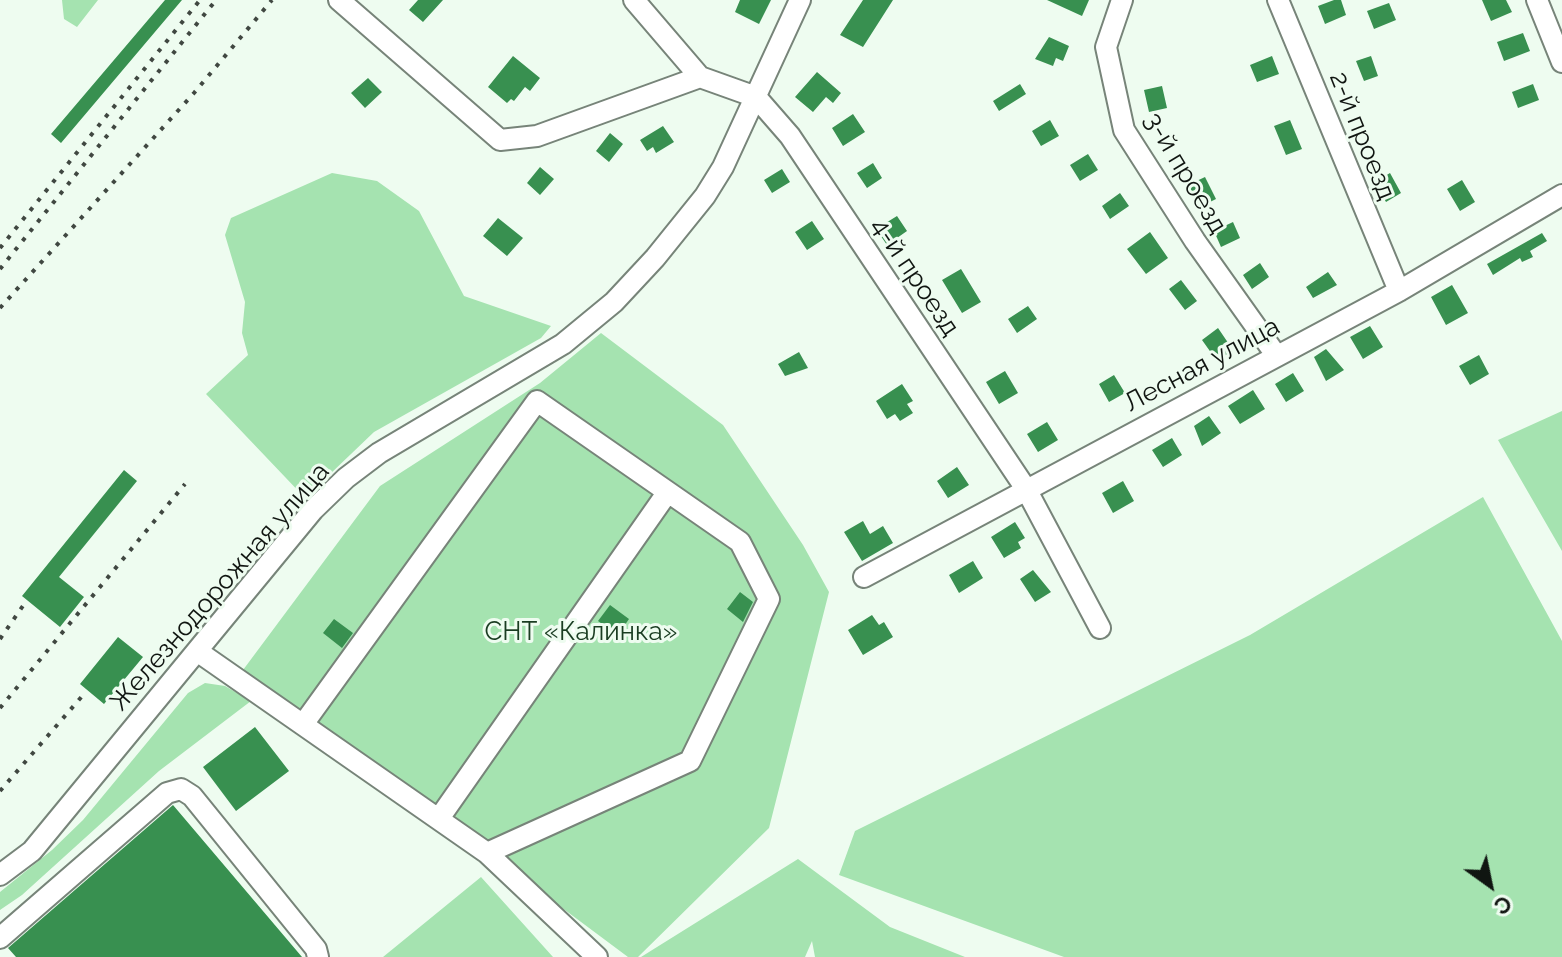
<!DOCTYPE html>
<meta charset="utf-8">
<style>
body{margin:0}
#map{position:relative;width:1562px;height:957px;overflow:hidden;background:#eefcf0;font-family:Raleway,sans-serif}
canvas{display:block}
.north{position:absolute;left:1450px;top:845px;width:80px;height:80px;-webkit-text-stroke:6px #eefcf0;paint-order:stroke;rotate:147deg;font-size:22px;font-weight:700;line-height:32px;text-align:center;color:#101511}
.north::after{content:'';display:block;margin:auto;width:28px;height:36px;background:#101511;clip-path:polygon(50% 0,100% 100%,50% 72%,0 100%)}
</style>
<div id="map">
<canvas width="1562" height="957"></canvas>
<div class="north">С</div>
</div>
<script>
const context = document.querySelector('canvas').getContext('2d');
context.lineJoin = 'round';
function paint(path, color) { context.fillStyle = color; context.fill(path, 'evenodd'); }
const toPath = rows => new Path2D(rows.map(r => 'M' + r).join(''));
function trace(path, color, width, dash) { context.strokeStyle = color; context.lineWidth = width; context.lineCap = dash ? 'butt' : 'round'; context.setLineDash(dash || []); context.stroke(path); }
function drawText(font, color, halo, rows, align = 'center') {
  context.font = font + ' Raleway,sans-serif'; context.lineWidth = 6; context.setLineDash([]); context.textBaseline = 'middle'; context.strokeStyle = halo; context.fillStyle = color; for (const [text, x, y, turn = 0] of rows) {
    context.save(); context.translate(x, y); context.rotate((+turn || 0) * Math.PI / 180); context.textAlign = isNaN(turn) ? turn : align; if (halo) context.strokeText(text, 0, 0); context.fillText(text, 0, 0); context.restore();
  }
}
paint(toPath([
 [62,0,98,0,77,27,64,19],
 [332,173,377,181,419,211,464,296,551,326,541,338,374,432,305,498,206,394,248,355,242,333,245,302,225,235,231,218],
 [601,333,723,425,803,545,829,592,769,828,638,957,628,957,243,670,380,486,540,383],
 [1562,411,1562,551,1498,440],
 [1483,497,1562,641,1562,957,1064,957,839,875,855,831,1250,635],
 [205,683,225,686,251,701,159,771,22,895,0,910,0,892,52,850,83,820,188,693],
 [798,859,890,927,965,957,815,957,812,941,805,957,641,957],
 [481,877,553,957,383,957]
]), '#a5e3b0');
paint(toPath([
 [165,0,182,0,61,143,51,134],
 [418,0,443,0,423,22,409,10],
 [740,0,771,0,759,24,735,12],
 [863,0,893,0,863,47,840,35],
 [1047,0,1089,0,1082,16],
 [1334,0,1341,0,1346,15,1325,24,1318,6],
 [1482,0,1506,0,1512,12,1491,21],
 [1389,3,1396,20,1374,29,1367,11],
 [1523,33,1530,51,1504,61,1497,42],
 [1049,37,1069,46,1063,61,1056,58,1053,66,1035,59],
 [513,56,540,78,530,91,525,87,514,101,511,99,507,103,488,87],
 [1272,56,1279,74,1257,82,1250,65],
 [1371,56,1378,76,1364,81,1356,61],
 [817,72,841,93,833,103,826,97,813,112,795,97],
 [368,78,382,92,365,108,351,93],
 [1020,84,1026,94,999,111,993,101],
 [1533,84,1539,100,1518,108,1512,92],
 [1162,86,1167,108,1149,112,1144,90],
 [853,114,865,132,843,146,832,128],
 [1050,120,1059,136,1041,146,1032,131],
 [1290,120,1302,149,1286,155,1274,126],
 [663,126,674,142,656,153,653,147,647,151,640,140],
 [610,133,623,144,609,162,596,151],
 [1088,154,1098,170,1080,181,1070,165],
 [873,163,882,178,867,188,857,173],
 [540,167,554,179,540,195,527,183],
 [782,169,790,182,772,193,764,180],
 [1390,173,1401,193,1386,202,1375,182],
 [1205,177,1216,199,1198,208,1188,185],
 [1462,180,1475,202,1460,211,1447,189],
 [1120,193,1129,206,1110,219,1102,206],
 [897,216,907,231,887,245,876,229],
 [498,218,523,238,507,256,483,236],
 [812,221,824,239,807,250,795,232],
 [1233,222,1240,238,1221,247,1214,231],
 [1150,232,1168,258,1146,274,1127,249],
 [1542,233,1547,241,1530,251,1533,257,1522,262,1520,258,1493,275,1487,264],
 [1260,263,1269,277,1252,289,1243,275],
 [961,269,981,302,962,313,942,280],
 [1328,272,1337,285,1313,298,1306,287],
 [1181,280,1197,301,1185,310,1169,289],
 [1452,285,1468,313,1446,325,1431,297],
 [1028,306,1037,319,1017,333,1008,319],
 [1370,326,1383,347,1363,359,1350,337],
 [1218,328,1233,350,1217,361,1202,340],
 [1326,349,1344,370,1326,381,1314,357],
 [799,352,808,368,785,376,778,364],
 [1479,355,1489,374,1470,385,1459,366],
 [1005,371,1018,393,999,404,986,382],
 [1293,373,1304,391,1286,402,1275,384],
 [1114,375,1125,393,1109,402,1099,384],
 [902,384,913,401,907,404,913,413,900,421,895,414,887,419,876,401],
 [1253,390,1265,409,1240,424,1228,406],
 [1209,416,1221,433,1202,446,1194,426],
 [1047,422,1058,440,1038,452,1027,434],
 [1172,438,1182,455,1163,467,1152,450],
 [957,467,969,485,948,498,937,481],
 [124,470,137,481,59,577,84,597,60,627,22,596],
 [1123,481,1134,501,1113,513,1102,493],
 [863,521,870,534,883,526,893,543,862,561,844,532],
 [1015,522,1025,538,1018,542,1021,548,1004,558,991,537],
 [973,561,983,578,959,593,949,575],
 [1033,570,1051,592,1035,602,1020,579],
 [740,592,753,602,743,622,727,609],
 [610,605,629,619,618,635,598,621],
 [872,615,879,625,884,622,893,637,863,655,848,630],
 [334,619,353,633,342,648,323,633],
 [118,637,143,657,104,704,80,684],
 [255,727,289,771,236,811,203,767],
 [173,805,302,957,16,957,8,948]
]), '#389050');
const minor = toPath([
 [339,0,500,140,537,136,700,77,756,97,790,136,1026,489,1100,628],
 [634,0,700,77],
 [1122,0,1106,47,1124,130,1195,241,1276,355],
 [1278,0,1399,291],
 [1537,0,1562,62],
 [864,577,1399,291,1562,195],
 [197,651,487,853,597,957],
 [304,723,537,401,740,542,769,599,690,761,487,853],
 [440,817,667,493],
 [0,875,32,851,313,510,346,478,379,453,563,344,614,302,655,258,705,196,723,167,800,0],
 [0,938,167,793,181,789,192,796,316,949,318,957]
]);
trace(minor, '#778479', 24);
trace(minor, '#fff', 20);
trace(toPath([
 [0,248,200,0],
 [0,269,216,0],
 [0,308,194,93,272,0],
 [0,639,27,600],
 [0,708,185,484],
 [0,791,84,694]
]), '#404741', 4, [4, 8]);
drawText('26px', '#101511', '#eefcf0', [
 ["2-й проезд",1362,136,68],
 ["3-й проезд",1185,173,59],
 ["4-й проезд",915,277,56],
 ["Лесная улица",1202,365,-28],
 ["Железнодорожная улица",220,587,-49]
]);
drawText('26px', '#1a3d22', '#eefcf0', [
 ["СНТ «Калинка»",581,632]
]);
</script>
